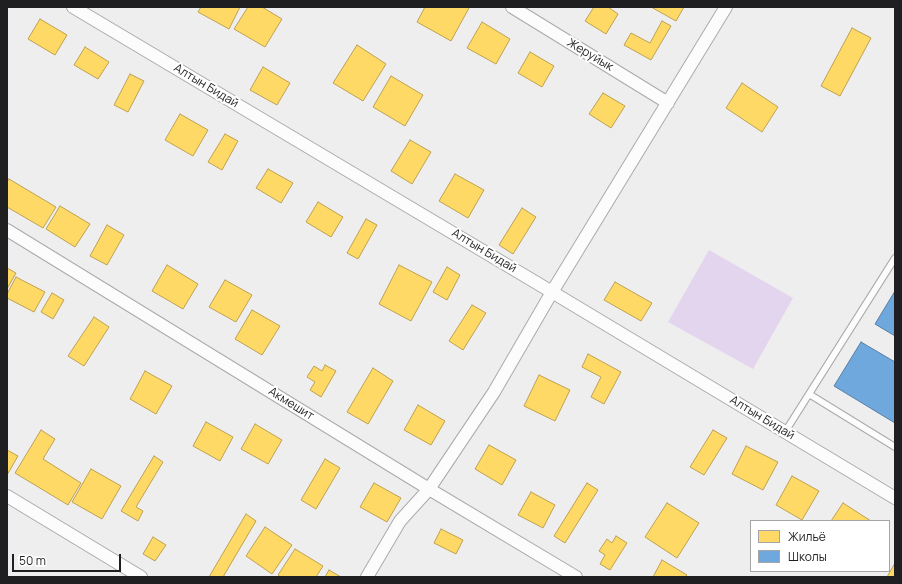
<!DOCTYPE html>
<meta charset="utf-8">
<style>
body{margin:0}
#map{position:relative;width:902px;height:584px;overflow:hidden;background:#efeeef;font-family:Manrope,sans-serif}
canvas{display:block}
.frame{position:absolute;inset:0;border:8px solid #1f1e20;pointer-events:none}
.legend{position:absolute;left:750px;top:520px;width:140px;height:52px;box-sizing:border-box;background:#fff;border:1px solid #a5a5a6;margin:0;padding:5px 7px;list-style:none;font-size:12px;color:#1f1e20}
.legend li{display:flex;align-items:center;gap:8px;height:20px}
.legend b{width:20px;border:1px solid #a5a5a6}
.scale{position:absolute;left:12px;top:554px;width:109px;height:18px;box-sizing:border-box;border:2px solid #1f1e20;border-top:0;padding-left:5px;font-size:12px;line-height:14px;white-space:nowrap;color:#1f1e20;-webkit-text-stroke:3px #fff;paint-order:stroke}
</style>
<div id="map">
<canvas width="902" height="584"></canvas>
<div class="frame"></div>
<ul class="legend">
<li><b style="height:11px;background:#ffd966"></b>Жильё</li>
<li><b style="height:11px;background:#6fa8dc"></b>Школы</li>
</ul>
<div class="scale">50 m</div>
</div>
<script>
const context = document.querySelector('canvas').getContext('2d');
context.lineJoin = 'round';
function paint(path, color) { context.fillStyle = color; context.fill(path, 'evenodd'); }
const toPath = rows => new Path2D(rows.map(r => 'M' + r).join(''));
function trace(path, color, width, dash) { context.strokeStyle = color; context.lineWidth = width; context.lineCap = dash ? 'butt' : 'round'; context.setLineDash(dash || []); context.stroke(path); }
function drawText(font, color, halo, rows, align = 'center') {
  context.font = font + ' Manrope,sans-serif'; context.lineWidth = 4; context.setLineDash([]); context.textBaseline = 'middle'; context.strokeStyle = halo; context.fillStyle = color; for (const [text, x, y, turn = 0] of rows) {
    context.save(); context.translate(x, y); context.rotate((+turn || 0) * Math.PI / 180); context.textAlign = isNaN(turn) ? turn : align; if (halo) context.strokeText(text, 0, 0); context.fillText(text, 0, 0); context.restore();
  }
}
paint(toPath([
 [709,250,793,298,753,369,668,322]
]), '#e3d5ed');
const homes = toPath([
 [201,7,240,7,229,29,198,12,201,7],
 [248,7,262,7,282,19,265,47,234,29,248,7],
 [425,7,467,7,469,8,451,41,417,22,425,7],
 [594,7,608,7,618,14,606,34,585,21,594,7],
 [651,7,684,7,676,21,651,7],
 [40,19,67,35,55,55,28,39,40,19],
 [662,21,671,26,651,60,624,45,631,33,650,43,662,21],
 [482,22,510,39,496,64,467,48,482,22],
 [852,28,871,38,840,96,821,86,852,28],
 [357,45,386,64,363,101,333,83,357,45],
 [85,47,109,62,98,79,74,65,85,47],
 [530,52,554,66,542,87,518,73,530,52],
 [263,67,290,83,277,105,250,90,263,67],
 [130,74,144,81,128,112,114,105,130,74],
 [391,76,423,95,405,126,373,107,391,76],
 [742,83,778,107,762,132,726,108,742,83],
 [603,93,625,106,611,128,589,114,603,93],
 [180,114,208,130,193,156,165,140,180,114],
 [225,134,238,141,222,170,208,162,225,134],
 [410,140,431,152,412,184,391,171,410,140],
 [268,169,293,183,281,203,256,188,268,169],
 [455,174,484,190,468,218,439,201,455,174],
 [9,179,56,207,43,228,7,207,7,182,9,179],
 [318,202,343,217,331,237,306,222,318,202],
 [60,206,90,224,75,247,46,229,60,206],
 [522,208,536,217,513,254,499,245,522,208],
 [366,219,377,225,358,259,347,253,366,219],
 [107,225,124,235,107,265,90,256,107,225],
 [167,265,198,284,183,309,152,291,167,265],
 [399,265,432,282,411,321,379,304,399,265],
 [447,267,460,275,447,300,433,292,447,267],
 [7,268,16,273,7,289,7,268],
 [16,277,45,292,34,312,7,298,7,294,16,277],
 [225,280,252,295,236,322,209,307,225,280],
 [615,282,652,303,641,321,604,300,615,282],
 [52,293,64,300,53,319,41,312,52,293],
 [472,305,486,313,463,350,449,341,472,305],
 [252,310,280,326,262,355,235,339,252,310],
 [94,317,109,327,84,366,68,356,94,317],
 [588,354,621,372,604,404,591,397,601,377,582,367,588,354],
 [325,365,336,371,321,397,310,390,315,382,307,377,314,366,322,371,325,365],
 [373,368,393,381,368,424,347,412,373,368],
 [145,371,172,386,156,414,130,399,145,371],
 [539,375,570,390,555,421,524,406,539,375],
 [418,405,445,421,431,445,404,430,418,405],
 [206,422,233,437,220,461,193,446,206,422],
 [255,424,282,440,268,464,241,449,255,424],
 [41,430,55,439,43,459,81,483,68,505,15,473,41,430],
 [713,430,727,438,704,475,690,467,713,430],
 [489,445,516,460,502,485,475,469,489,445],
 [746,446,778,462,763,490,732,474,746,446],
 [7,450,18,456,7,475,7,450],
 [154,456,163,462,136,507,143,511,138,521,121,511,154,456],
 [325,459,340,468,316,509,301,500,325,459],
 [91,469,121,486,102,519,72,502,91,469],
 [792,476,819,491,802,520,776,505,792,476],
 [374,483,401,498,387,522,360,507,374,483],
 [587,483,598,490,565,543,554,536,587,483],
 [531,492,555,505,543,528,518,515,531,492],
 [667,503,699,523,677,558,645,537,667,503],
 [843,503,871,521,831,521,843,503],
 [246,514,256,521,223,577,209,577,246,514],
 [265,527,292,545,272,574,246,556,265,527],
 [441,529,463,540,456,554,434,543,441,529],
 [616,536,627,543,610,570,600,564,605,555,599,551,607,539,612,543,616,536],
 [153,537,166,545,155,561,143,554,153,537],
 [295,549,323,566,316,577,281,577,278,575,295,549],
 [662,560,687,575,685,577,653,577,662,560],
 [895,563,895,577,887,577,895,563],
 [329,570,341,577,325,577,329,570]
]);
paint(homes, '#ffd966');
trace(homes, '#bca151', 1);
const schools = toPath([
 [895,291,895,336,875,324,895,291],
 [861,342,895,362,895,423,834,386,861,342]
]);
paint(schools, '#6fa8dc');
trace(schools, '#577fa4', 1);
const service = toPath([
 [809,394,895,447],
 [785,432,895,258]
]);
const minor = toPath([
 [73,7,552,292,895,498],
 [512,7,668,103],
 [7,230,429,489,576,577],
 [7,496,141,577],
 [367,577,400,521,429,489,494,392,552,292,726,7]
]);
trace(service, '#abaaab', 8);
trace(minor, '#abaaab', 14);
trace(service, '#fdfcfd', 6);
trace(minor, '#fdfcfd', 12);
drawText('12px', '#1f1e20', '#fff', [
 ["Жеруйык",590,55,31],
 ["Алтын Бидай",206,86,31],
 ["Алтын Бидай",484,251,31],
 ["Акмешит",291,404,32],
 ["Алтын Бидай",762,418,31]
]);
</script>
